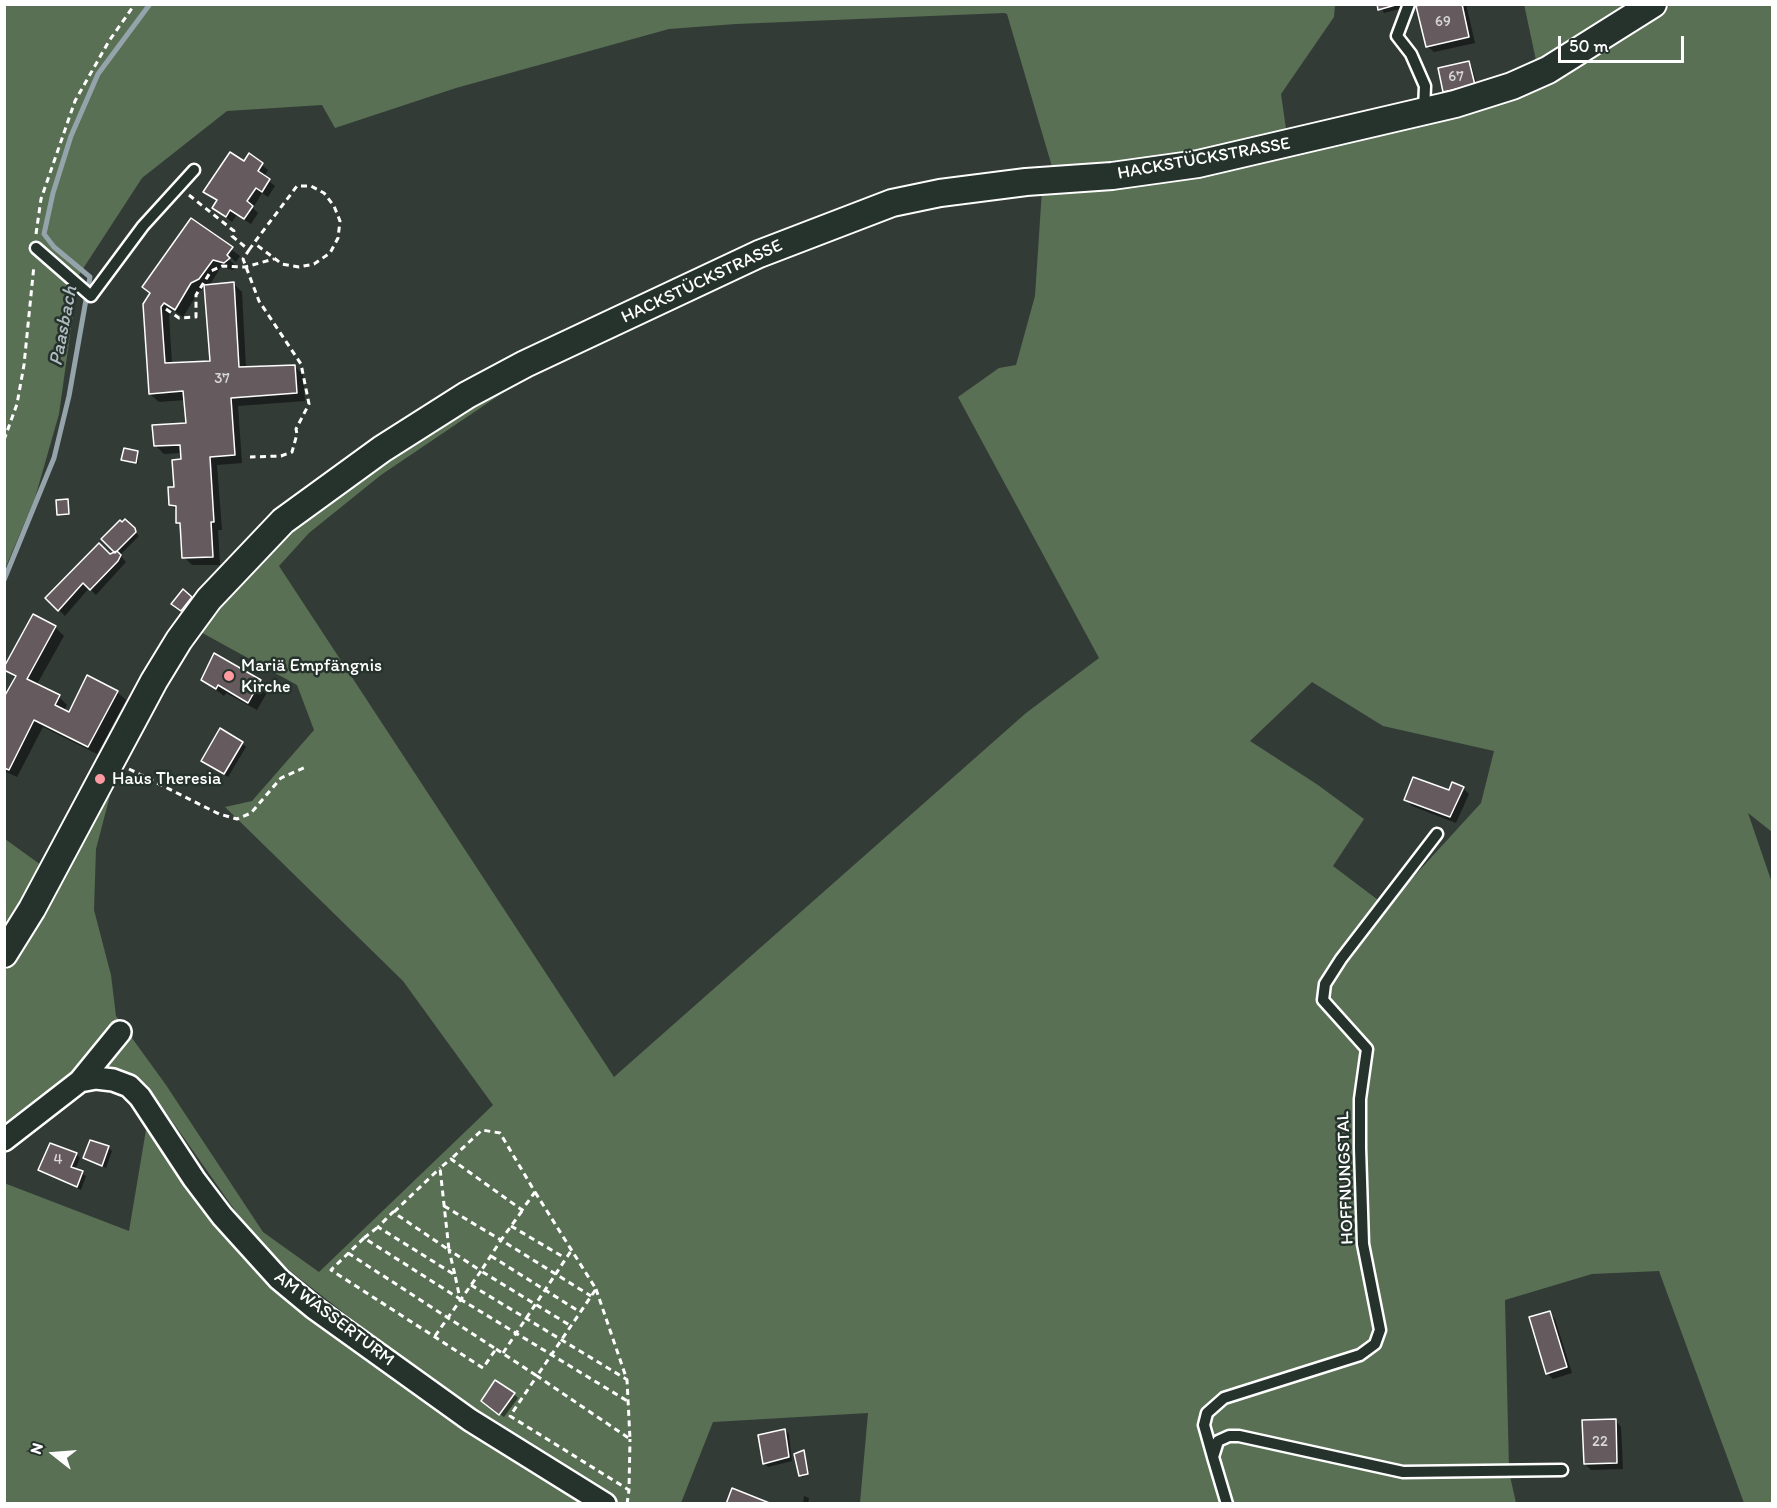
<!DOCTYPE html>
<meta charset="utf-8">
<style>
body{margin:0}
#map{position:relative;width:1777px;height:1508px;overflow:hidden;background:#333b37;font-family:Itim,sans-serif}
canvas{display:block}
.frame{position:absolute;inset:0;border:6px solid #fff;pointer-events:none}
.north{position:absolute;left:24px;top:1424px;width:60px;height:60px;-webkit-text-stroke:4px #26332d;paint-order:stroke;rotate:287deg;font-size:16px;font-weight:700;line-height:24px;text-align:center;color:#fff}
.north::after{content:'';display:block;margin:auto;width:21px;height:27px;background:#fff;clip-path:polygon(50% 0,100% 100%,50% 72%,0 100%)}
.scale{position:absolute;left:1558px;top:36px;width:126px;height:27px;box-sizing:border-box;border:3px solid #fff;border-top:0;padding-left:8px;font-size:18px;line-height:21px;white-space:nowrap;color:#fff;-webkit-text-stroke:4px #26332d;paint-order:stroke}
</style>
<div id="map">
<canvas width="1777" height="1508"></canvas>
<div class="frame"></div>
<div class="north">N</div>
<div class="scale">50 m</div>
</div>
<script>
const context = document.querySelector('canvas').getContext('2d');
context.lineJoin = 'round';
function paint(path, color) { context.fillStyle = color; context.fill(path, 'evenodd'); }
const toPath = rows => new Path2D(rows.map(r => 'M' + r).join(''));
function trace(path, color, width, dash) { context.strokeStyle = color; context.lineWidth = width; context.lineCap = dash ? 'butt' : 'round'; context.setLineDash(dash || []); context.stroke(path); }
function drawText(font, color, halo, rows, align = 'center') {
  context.font = font + ' Itim,sans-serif'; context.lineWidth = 5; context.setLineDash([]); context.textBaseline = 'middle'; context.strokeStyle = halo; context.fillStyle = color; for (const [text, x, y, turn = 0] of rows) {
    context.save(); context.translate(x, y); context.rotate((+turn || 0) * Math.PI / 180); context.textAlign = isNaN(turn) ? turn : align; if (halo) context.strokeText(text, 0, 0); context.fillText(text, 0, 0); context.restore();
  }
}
paint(toPath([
 [1524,4,1641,5,1537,65],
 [5,5,1335,5,1334,17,1281,94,1287,136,1174,158,1053,170,1007,14,1004,13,736,24,669,29,456,88,335,128,322,105,227,111,142,178,77,278,45,249,43,262,76,292,59,414,35,498,5,569],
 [1671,5,1772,5,1772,832,1748,813,1772,883,1772,1503,1744,1503,1659,1271,1592,1274,1505,1300,1509,1469,1403,1469,1236,1434,1210,1440,1209,1414,1225,1402,1360,1358,1379,1347,1385,1335,1367,1240,1364,1100,1371,1048,1329,1001,1331,988,1339,973,1396,896,1481,803,1494,751,1383,726,1312,682,1250,741,1318,785,1364,819,1333,866,1382,903,1323,980,1316,1000,1365,1050,1357,1095,1354,1139,1359,1244,1373,1306,1374,1330,1369,1343,1356,1349,1218,1396,1207,1405,1202,1415,1223,1503,860,1503,868,1413,713,1422,681,1503,617,1503,463,1406,262,1249,146,1084,116,1071,5,1127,5,972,118,765,96,849,94,910,111,975,116,1016,166,1085,263,1232,319,1272,493,1105,403,981,225,807,252,801,314,730,297,685,197,630,289,525,469,406,532,373,381,475,309,533,279,566,614,1077,1026,713,1099,658,958,397,999,368,1016,365,1035,296,1042,190,1163,178,1598,50],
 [5,839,41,865,5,933],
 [148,1118,250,1261,590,1503,5,1503,4,1183,129,1231],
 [1236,1439,1330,1462,1402,1475,1510,1476,1516,1503,1230,1503,1216,1459,1220,1445]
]), '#597054');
paint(toPath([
 [1379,4,1406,4,1407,7,1384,13],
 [1430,4,1466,4,1475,43,1434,52,1427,46],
 [1469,63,1472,67,1478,88,1448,95,1445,91],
 [249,155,268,170,264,177,275,186,268,197,262,193,253,208,258,213,251,224,237,215,232,222,214,208,217,201,205,191,245,163],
 [191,220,240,256,236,262,225,252,223,254,237,267,233,270,221,267,209,286,233,283,242,292,246,368,294,366,303,375,305,401,238,406,242,463,217,465,222,530,218,530,220,565,192,565,184,557,181,526,177,522,177,511,171,505,169,488,175,488,174,461,182,461,182,453,164,454,155,445,154,426,188,424,185,400,159,402,150,394,145,305,151,294,144,287],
 [206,288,211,362,172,364,169,316,173,310,183,317,199,291],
 [138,452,138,464,123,459],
 [68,501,70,515,60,516,59,514],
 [125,521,139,536,120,555,126,562,96,595,89,588,65,616,47,598,117,552,122,524],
 [183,591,193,599,183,612,173,604],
 [34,616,55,627,64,636,36,686,59,697,67,705,64,712,69,714,117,692,126,700,97,754,43,727,17,777,4,771,4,700,16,679,5,669],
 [203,680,260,681,269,689,257,710,226,693,224,696],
 [242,743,246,747,228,777,203,761],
 [1463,788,1469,794,1456,823,1412,806,1406,800],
 [108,1147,112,1151,106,1168,85,1158],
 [76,1154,80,1158,75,1170,86,1176,81,1190,40,1170],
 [1549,1313,1555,1319,1572,1373,1553,1379,1547,1373],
 [514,1394,518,1398,504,1417,487,1405],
 [1615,1420,1621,1427,1623,1469,1591,1470,1585,1464],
 [785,1430,789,1434,792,1461,768,1467,764,1463],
 [804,1452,809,1475,802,1477,801,1475],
 [804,1496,809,1498,808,1504,803,1504]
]), '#0007');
trace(toPath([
 [4,580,54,458,69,396,90,277,54,247,44,234,53,193,71,136,98,74,150,4]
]), '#95a4ab', 5);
const building = toPath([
 [1377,4,1399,4,1378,10,1377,4],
 [1424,4,1462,4,1469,37,1426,47,1416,6,1424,4],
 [1469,61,1475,85,1443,92,1438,68,1469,61],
 [230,152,244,161,249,153,263,163,258,171,270,179,262,192,256,188,247,201,253,206,244,219,230,210,226,217,212,208,217,200,203,192,230,152],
 [191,218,233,247,227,255,230,258,224,263,213,260,199,279,191,283,175,310,164,303,161,307,165,363,210,361,204,285,234,282,239,367,295,365,297,393,231,398,235,455,210,457,214,522,211,522,213,557,182,558,180,523,176,523,176,506,169,505,168,487,174,487,172,460,181,459,180,445,154,446,152,425,186,423,183,391,149,394,143,304,150,293,142,287,191,218],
 [124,448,138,451,136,463,121,460,124,448],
 [68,499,69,514,57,515,56,500,68,499],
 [125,519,135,528,136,532,115,553,101,539,120,520,122,522,125,519],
 [99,543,110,554,117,551,121,555,118,561,90,590,83,583,58,611,45,598,99,543],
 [183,589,192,597,181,611,171,604,183,589],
 [33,614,56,626,27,679,60,695,55,705,69,712,87,675,118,691,88,747,34,720,9,770,4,768,4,697,16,676,4,670,4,667,33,614],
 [214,653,261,680,248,703,218,685,216,689,201,680,214,653],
 [220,728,243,742,224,774,201,761,220,728],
 [1413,777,1449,790,1452,782,1464,787,1450,817,1404,800,1413,777],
 [90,1140,109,1146,102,1166,83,1158,90,1140],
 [50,1143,77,1153,71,1167,83,1171,77,1187,38,1170,50,1143],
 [1550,1311,1567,1367,1546,1374,1529,1317,1550,1311],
 [495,1380,515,1393,499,1415,481,1401,495,1380],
 [1616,1419,1617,1463,1584,1464,1582,1420,1616,1419],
 [785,1429,789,1457,763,1464,758,1435,785,1429],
 [804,1450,808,1474,799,1476,794,1454,804,1450],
 [732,1488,772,1504,726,1504,732,1488]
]);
paint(building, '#655b5e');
trace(building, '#fff', 1.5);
const service = toPath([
 [1409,4,1397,36,1411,54,1425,86,1424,111],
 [36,248,91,296,143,226,194,170],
 [1213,1457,1204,1425,1207,1413,1224,1398,1360,1355,1375,1344,1380,1330,1363,1244,1360,1148,1360,1099,1367,1049,1323,1000,1325,984,1341,959,1437,834],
 [1227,1504,1213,1457,1218,1441,1229,1436,1239,1436,1403,1472,1562,1470]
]);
const minor = toPath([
 [80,1081,120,1032],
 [4,1140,80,1081,96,1078,113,1080,129,1086,140,1097,194,1179,222,1216,279,1279,314,1308,470,1420,605,1504]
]);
const tertiary = toPath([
 [4,954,32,909,154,681,179,640,209,599,283,521,382,449,467,395,525,364,759,254,892,203,940,193,1026,182,1112,176,1198,164,1455,104,1512,86,1548,70,1653,4]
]);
trace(service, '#fff', 15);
trace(minor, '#fff', 26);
trace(tertiary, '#fff', 30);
trace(toPath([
 [189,195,234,231,232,236,249,250,243,259,259,301,301,364,309,404,296,429,297,434,292,452,281,456,250,457],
 [36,234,41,199,75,101,109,41,135,4],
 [249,250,254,243,297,186,311,186,324,193,334,206,340,221,338,238,330,253,314,264,299,267,282,264,254,243],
 [166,309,179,318,196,317,196,295,211,271,222,266,245,267,274,259],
 [4,440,17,404,24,365,34,265],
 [129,769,219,814,237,819,251,813,281,778,306,767],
 [444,1206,501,1240,481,1271,571,1326],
 [522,1211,501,1240,591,1296],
 [394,1212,440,1168],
 [511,1226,565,1258],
 [364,1238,378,1227],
 [348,1253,496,1349,483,1368,331,1270,364,1238,460,1299,455,1275,378,1227,393,1212,449,1250,440,1168,451,1159,522,1210,535,1192,500,1133,482,1130,451,1159],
 [491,1256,580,1312],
 [471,1285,626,1379],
 [596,1289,627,1380,630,1439,537,1376,510,1416,629,1490,630,1439],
 [460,1299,629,1402],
 [435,1336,481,1271,449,1250,455,1275],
 [496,1349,537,1376,596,1289,535,1192],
 [503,1353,571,1251],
 [627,1504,629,1490]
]), '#fff', 3, [6, 4.5]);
trace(service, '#26332d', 10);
trace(minor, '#26332d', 21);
trace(tertiary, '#26332d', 26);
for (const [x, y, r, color] of [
 [229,676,6,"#ff9aa2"],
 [100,779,6,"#ff9aa2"]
]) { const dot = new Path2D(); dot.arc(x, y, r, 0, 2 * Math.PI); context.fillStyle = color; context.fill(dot); trace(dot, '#26332d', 2); }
drawText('15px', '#d8d6d7', null, [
 ["69",1443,22],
 ["67",1456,77],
 ["37",222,379],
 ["4",58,1160],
 ["22",1600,1442]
]);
drawText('18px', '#fff', '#26332d', [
 ["HACKSTÜCKSTRASSE",1204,159,-10],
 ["HACKSTÜCKSTRASSE",702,282,-25],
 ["HOFFNUNGSTAL",1346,1178,-92],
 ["AM WASSERTURM",334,1319,37]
]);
drawText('18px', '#fff', '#26332d', [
 ["Mariä Empfängnis",241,666],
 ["Kirche",241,687],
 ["Haus Theresia",112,779]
], 'left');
drawText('italic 20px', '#b0bbc0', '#26332d', [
 ["Paasbach",64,326,-79]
]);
</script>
